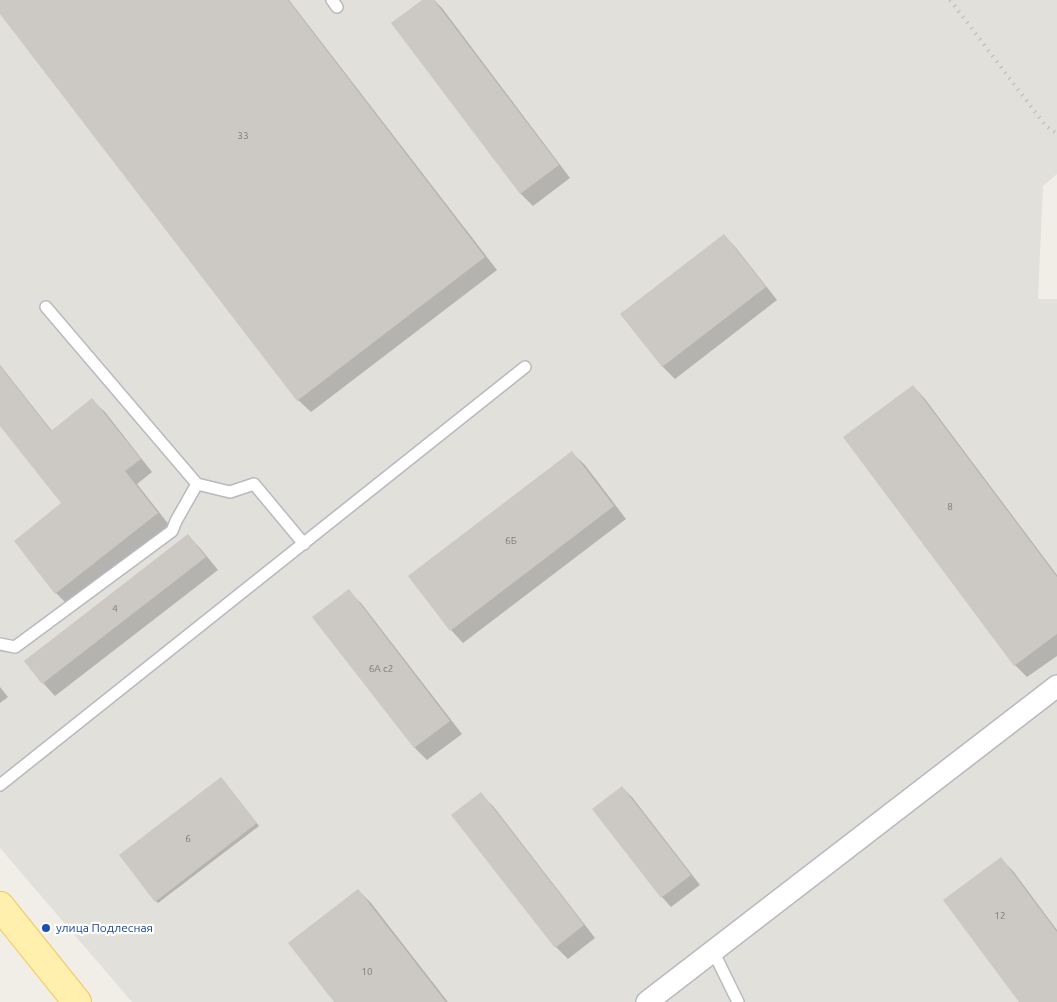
<!DOCTYPE html>
<meta charset="utf-8">
<style>
body{margin:0}
canvas{display:block;background:#f1eee7}
</style>
<canvas width="1057" height="1002"></canvas>
<script>
const context = document.querySelector('canvas').getContext('2d');
context.lineJoin = 'round';
function paint(path, color) { context.fillStyle = color; context.fill(path, 'evenodd'); }
const toPath = rows => new Path2D(rows.map(r => 'M' + r).join(''));
function trace(path, color, width, dash) { context.strokeStyle = color; context.lineWidth = width; context.lineCap = dash ? 'butt' : 'round'; context.setLineDash(dash || []); context.stroke(path); }
function drawText(font, color, halo, rows, align = 'center') {
  context.font = font + ' Ubuntu,sans-serif'; context.lineWidth = 4.5; context.setLineDash([]); context.textBaseline = 'middle'; context.strokeStyle = halo; context.fillStyle = color; for (const [text, x, y, turn = 0] of rows) {
    context.save(); context.translate(x, y); context.rotate((+turn || 0) * Math.PI / 180); context.textAlign = isNaN(turn) ? turn : align; if (halo) context.strokeText(text, 0, 0); context.fillText(text, 0, 0); context.restore();
  }
}
paint(toPath([
 [0,0,1057,0,1057,174,1043,186,1038,299,1057,299,1057,1002,132,1002,0,848]
]), '#e2e0db');
paint(toPath([
 [0,0,289,0,497,270,311,412,298,400,0,12],
 [424,0,434,0,442,8,570,178,533,206,521,194,393,23],
 [724,235,736,248,777,300,675,379,663,367,622,314],
 [0,365,52,431,92,400,105,412,152,472,137,484,170,526,68,605,56,593,63,504,0,424],
 [913,386,925,399,1057,575,1057,656,1027,677,1015,665],
 [572,453,585,465,626,519,463,643,451,630],
 [188,536,200,548,218,570,55,696,43,683],
 [348,591,361,603,462,734,427,760,415,748,314,617],
 [0,687,8,697,0,703],
 [224,781,259,826,158,903,156,901],
 [622,787,632,797,700,885,671,907,662,897,594,809],
 [480,794,493,806,595,938,568,959,556,947],
 [1001,859,1013,871,1057,930,1057,1002,1021,1002],
 [358,890,371,903,448,1002,336,1002]
]), '#0003');
paint(toPath([
 [0,0,288,0,485,257,297,401,0,14],
 [422,0,434,0,559,165,520,194,391,23],
 [724,234,766,287,662,367,620,314],
 [0,366,51,431,92,398,141,459,125,471,158,513,55,594,14,541,61,503,0,426],
 [913,385,1057,577,1057,634,1014,666,843,437],
 [572,451,614,506,450,631,408,576],
 [188,534,206,557,42,684,24,661],
 [349,589,450,721,414,748,312,617],
 [221,777,257,823,155,902,119,855],
 [622,786,691,875,661,898,592,809],
 [481,792,584,925,555,948,451,815],
 [1001,857,1057,932,1057,1002,1019,1002,943,900],
 [358,889,446,1002,334,1002,288,943]
]), '#ccc9c4');
const lane = toPath([
 [332,0,337,7],
 [46,307,197,484,230,492,254,484,304,544],
 [0,644,15,647,172,531,176,521,197,484],
 [0,785,525,367],
 [713,951,738,1002]
]);
const street = toPath([
 [647,1002,1057,686]
]);
const primary = toPath([
 [0,906,77,1002]
]);
trace(lane, '#b7babe', 14);
trace(street, '#b7babe', 24);
trace(primary, '#f5c65c', 30);
trace(lane, '#fff', 11);
trace(street, '#fff', 21);
trace(primary, '#fff0ae', 28);
trace(toPath([
 [950,0,1045,125,1057,134]
]), '#b5b6b7', 4, [1, 6]);
for (const [x, y, r, color] of [
 [46,928,5,"#1a4fb4"]
]) { const dot = new Path2D(); dot.arc(x, y, r, 0, 2 * Math.PI); context.fillStyle = color; context.fill(dot); trace(dot, '#fff', 2); }
drawText('10px', '#7a7c7f', null, [
 ["33",243,136],
 ["8",950,507],
 ["6Б",511,541],
 ["4",115,609],
 ["6А с2",381,669],
 ["6",188,839],
 ["12",1000,916],
 ["10",367,972]
]);
drawText('12px', '#164399', '#fff', [
 ["улица Подлесная",56,928]
], 'left');
</script>
